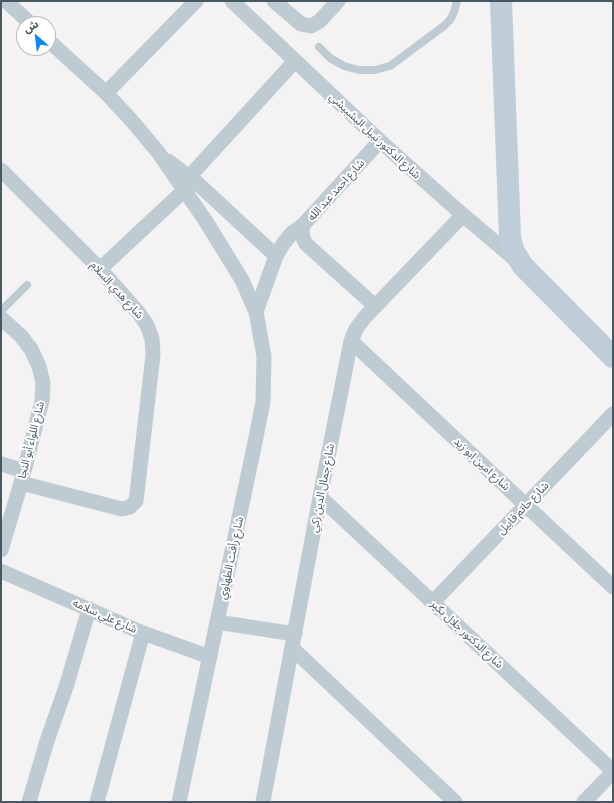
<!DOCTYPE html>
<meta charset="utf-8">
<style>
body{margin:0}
#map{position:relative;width:614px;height:803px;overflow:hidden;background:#f4f2f2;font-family:Commissioner,"Noto Sans Arabic",sans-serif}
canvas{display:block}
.frame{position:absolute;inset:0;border:2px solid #485861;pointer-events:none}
.north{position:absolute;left:16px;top:16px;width:40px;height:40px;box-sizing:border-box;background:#fff;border:1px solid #b6bcc0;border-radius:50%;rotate:332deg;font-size:11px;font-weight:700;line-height:16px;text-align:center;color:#485861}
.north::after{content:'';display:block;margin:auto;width:14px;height:18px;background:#0b8af5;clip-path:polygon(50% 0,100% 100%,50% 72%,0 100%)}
</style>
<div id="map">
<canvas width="614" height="803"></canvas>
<div class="frame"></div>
<div class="north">ش</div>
</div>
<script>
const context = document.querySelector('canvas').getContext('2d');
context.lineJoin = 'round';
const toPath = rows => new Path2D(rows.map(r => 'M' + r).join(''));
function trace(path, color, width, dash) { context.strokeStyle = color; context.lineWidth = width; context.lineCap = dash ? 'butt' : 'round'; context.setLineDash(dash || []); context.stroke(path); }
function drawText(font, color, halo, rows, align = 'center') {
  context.font = font + ' Commissioner,"Noto Sans Arabic",sans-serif'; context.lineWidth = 4; context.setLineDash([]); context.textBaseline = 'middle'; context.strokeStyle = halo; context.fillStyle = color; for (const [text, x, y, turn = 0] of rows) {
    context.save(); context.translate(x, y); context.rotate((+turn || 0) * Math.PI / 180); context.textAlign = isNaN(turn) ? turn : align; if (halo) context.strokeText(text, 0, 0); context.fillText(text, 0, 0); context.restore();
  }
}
trace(toPath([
 [319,47,330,58,344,66,359,70,375,70,390,66,444,26,450,20,454,12,457,1],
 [1,311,27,285]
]), '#bfcbd2', 8);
trace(toPath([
 [6,1,31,24],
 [232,1,380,141,463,215,516,260],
 [274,1,301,24,311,26,320,21,338,1],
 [48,40,106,93,132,121,158,152,205,220,242,280,256,312,264,356,263,402,254,447,179,802],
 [106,93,196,1],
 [168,161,195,181,276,256],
 [1,170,100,269,138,312,147,325,152,339,153,355,137,493,136,501,130,507,122,509,21,483],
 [189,177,295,61],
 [100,269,191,184],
 [375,306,306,244,303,238,302,232,303,225,380,141],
 [256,312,276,256,283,244,292,233,303,225],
 [1,318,20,335,31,349,39,366,43,383,42,401,21,483,1,550],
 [351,341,613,587],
 [1,464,24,471],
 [320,497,613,771],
 [1,571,143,633,210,657],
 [433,602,613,414],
 [217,622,295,634],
 [292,648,455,802],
 [29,802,47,741,67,684,89,609],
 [97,802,143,633],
 [263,802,320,497,351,341,356,329,365,317,463,215],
 [584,802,613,772]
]), '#bfcbd2', 15);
trace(toPath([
 [501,1,510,237,514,252,523,266,613,357]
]), '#becdd7', 22);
drawText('11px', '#485861', '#fff', [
 ["شارع الدكتور نبيل البشبيشي",375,136,43],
 ["شارع احمد عبد الله",336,190,-48],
 ["شارع هدي السلام",117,290,48],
 ["شارع اللواء أبو النجا",31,440,-76],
 ["شارع امين ابو زيد",482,464,43],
 ["شارع جمال الدين زكي",322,488,-79],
 ["شارع حاتم قابيل",523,508,-46],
 ["شارع رأفت الطهاوي",231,558,-78],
 ["شارع علي سلامه",105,616,24],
 ["شارع الدكتور جلال بكير",467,634,43]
]);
</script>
